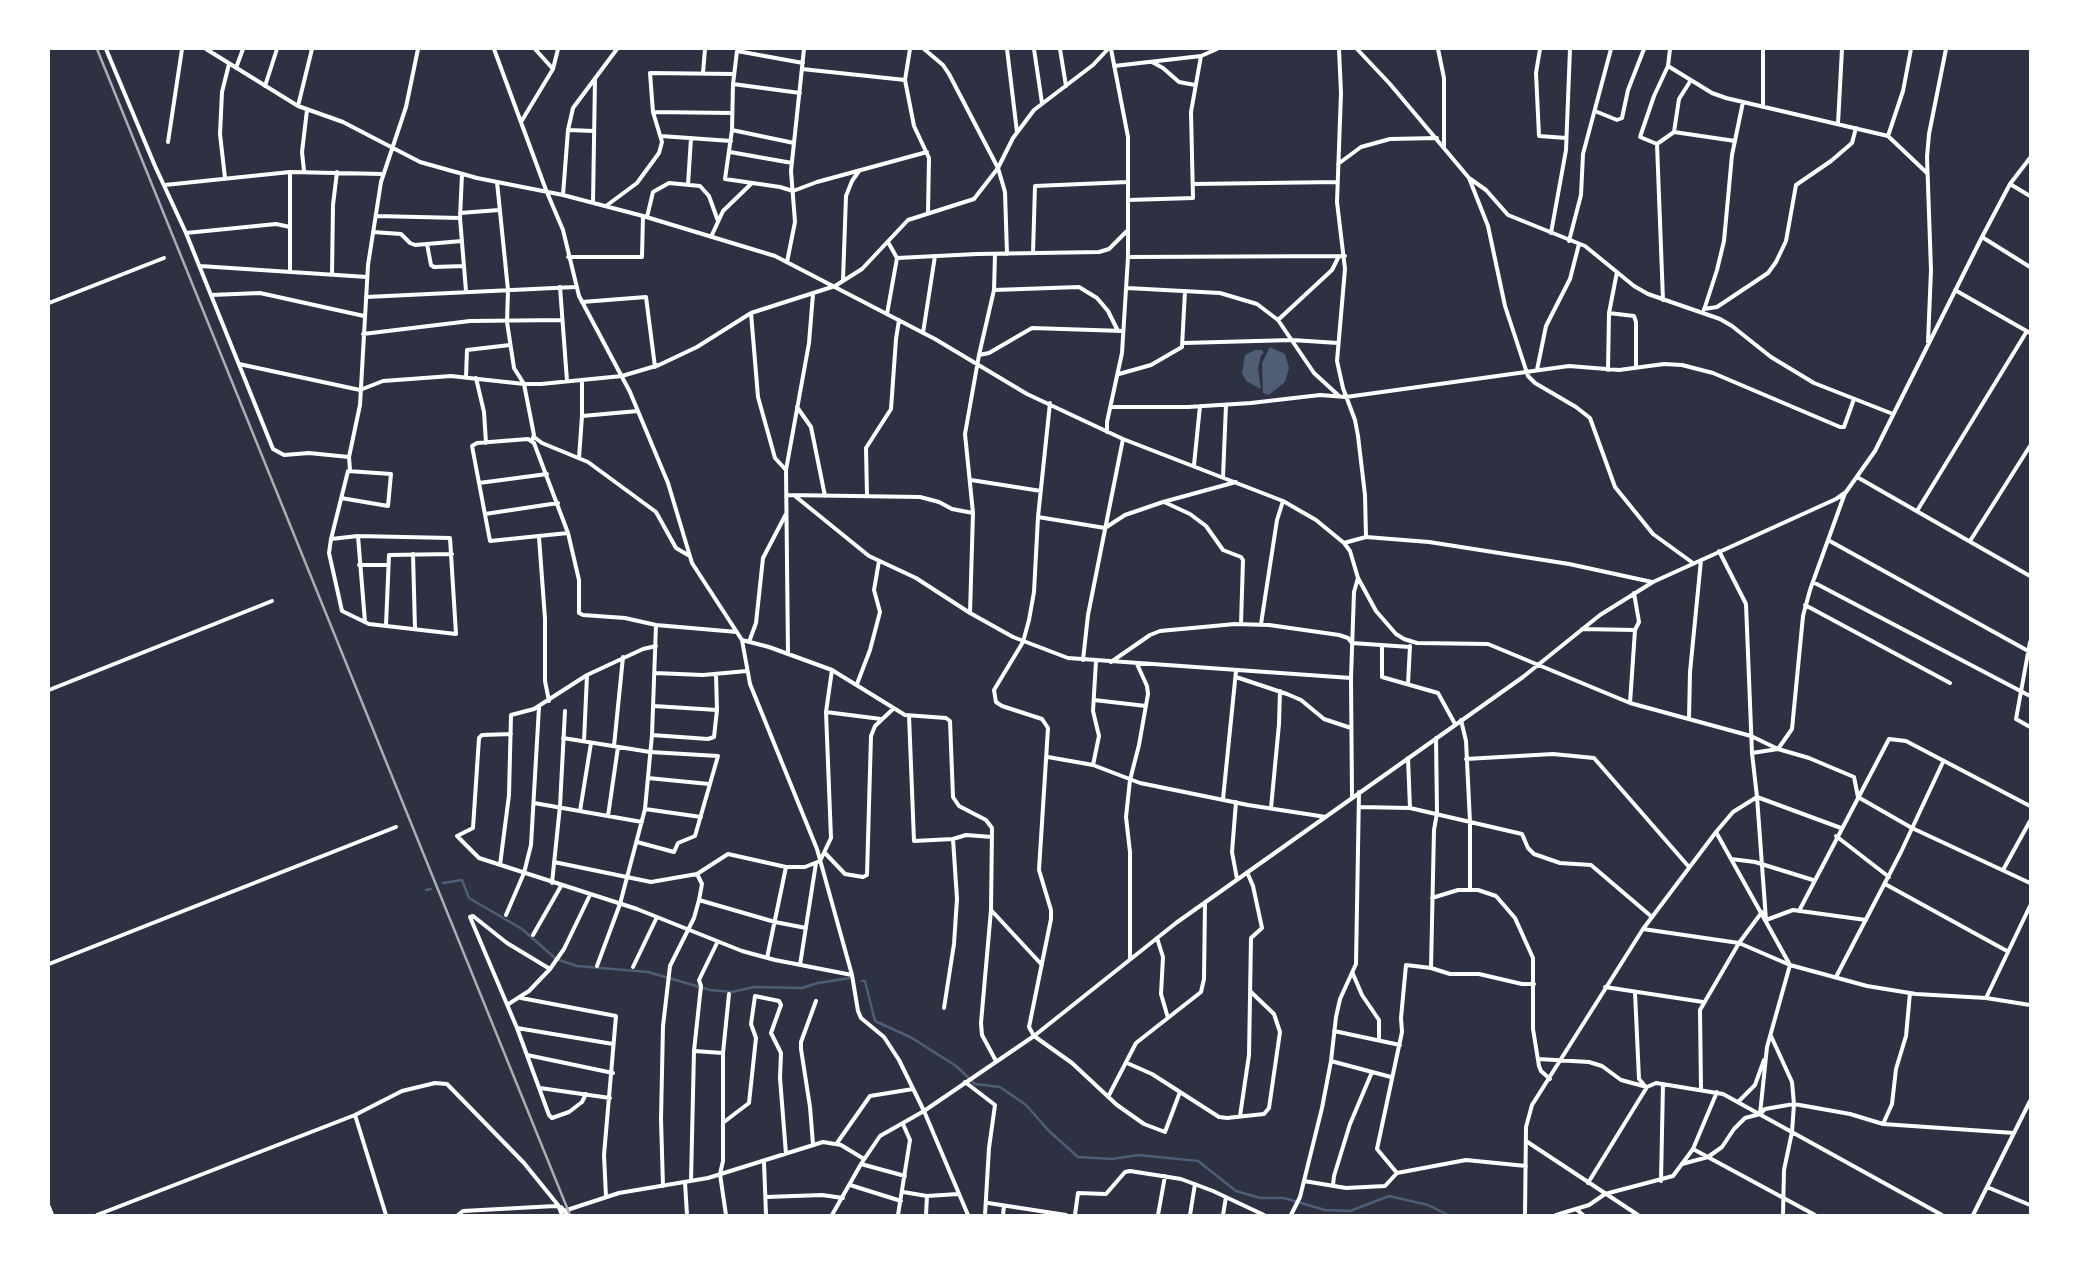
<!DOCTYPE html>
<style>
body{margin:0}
#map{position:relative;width:2079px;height:1264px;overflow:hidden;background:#2d3142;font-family:"Golos Text",sans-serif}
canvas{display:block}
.frame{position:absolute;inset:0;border:50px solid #fff;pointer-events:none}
</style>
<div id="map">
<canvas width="2079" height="1264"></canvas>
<div class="frame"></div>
</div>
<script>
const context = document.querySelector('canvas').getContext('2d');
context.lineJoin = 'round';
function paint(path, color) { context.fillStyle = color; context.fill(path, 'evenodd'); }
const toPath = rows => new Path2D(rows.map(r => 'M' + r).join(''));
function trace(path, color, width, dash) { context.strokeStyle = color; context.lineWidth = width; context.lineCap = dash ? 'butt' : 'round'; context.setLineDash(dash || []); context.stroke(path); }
paint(toPath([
 [1270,347,1285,354,1289,368,1285,382,1269,395,1263,393,1262,363],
 [1255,350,1262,350,1264,353,1261,355,1258,369,1261,389,1246,381,1242,373,1245,355]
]), '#4f5d75');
trace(toPath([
 [443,883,462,880,469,898,522,929,556,959,577,966,648,972,710,990,732,992,754,987,802,988,818,983,850,978],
 [426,890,431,889],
 [862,981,865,981,875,1021,912,1038,956,1066,975,1084,1000,1087,1026,1105,1049,1131,1078,1157,1112,1159,1138,1155,1198,1161,1236,1191,1260,1198,1284,1198,1325,1210,1350,1211,1389,1196,1428,1205,1448,1215]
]), '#4f5d75', 2.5);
trace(toPath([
 [106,49,155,166,186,233,273,449,284,455,309,453,349,457],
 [206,49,298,106,343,122,420,162,477,178,563,195,643,216,775,256,935,339,1027,394,1123,439,1283,501,1316,520,1344,543,1350,551,1358,578,1376,611,1396,634,1404,639,1417,643,1488,644,1630,703,1751,736,1778,749,1809,758,1854,777,1858,797,1912,828,2030,883],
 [494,49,546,190,563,230,579,296,630,392,668,483,692,563,742,640,750,684,817,849,852,975,858,1011,861,1018,884,1037,899,1060,924,1111,968,1215],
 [535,49,553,69],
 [910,49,905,80,914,126,929,158,928,213],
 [924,49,943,65,949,74,998,168,1005,192,1007,254],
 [1007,49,1017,132],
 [1034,49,1042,103],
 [1060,49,1066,86],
 [1339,49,1341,93,1337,202,1345,269,1337,361,1343,388,1355,420,1358,436,1365,495,1366,537],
 [1357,49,1390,84,1469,178,1488,226,1505,306,1528,376,1535,383,1576,407,1590,418,1615,487,1653,534,1693,563],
 [1438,49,1444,78,1444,148],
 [1540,49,1536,73,1539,136,1566,138],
 [1152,62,1163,68,1179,82,1195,85],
 [803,63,737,51,733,84,732,130,725,179,780,187,793,191,817,182,927,152],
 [1114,66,1201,56,1217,49],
 [1668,66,1712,93,1726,98,1888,136,1927,173],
 [236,68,243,49],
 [802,69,905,80],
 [703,73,705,49],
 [733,84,800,93],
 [265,86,277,49],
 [298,106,312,49],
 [1763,107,1763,49],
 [1595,111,1617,120,1622,118,1628,90,1644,49],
 [653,112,732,113],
 [521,122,553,69,558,49],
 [1838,124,1842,49],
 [568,130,594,131],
 [732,130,794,143],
 [1674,132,1735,141],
 [661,136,731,141],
 [1888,136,1903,91,1911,49],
 [168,142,182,49],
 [1657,144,1640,137,1654,96,1668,66,1670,49],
 [730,152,792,163],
 [1338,164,1361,147,1390,139,1437,138],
 [304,171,302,152,307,110],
 [462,174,460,218,466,291],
 [225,178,220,134,222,92,229,64],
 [1469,178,1486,190,1508,215,1585,246,1634,286,1648,294,1720,319,1732,326,1771,357,1814,383,1893,414],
 [497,182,508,290,507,322,514,368,524,384,534,435,532,440],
 [1193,184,1337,182],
 [2010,184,2030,196],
 [165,185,290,172,383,174],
 [688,185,691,138],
 [563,195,568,130,573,108,617,49],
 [1128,200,1193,198,1191,112,1201,56],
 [593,203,595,78],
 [606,206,637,183,659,153,662,142,653,112,650,73,734,74],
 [460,213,499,210],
 [376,216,460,218],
 [647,217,653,192,669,183,700,186,709,196,718,221],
 [373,232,401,234,410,243,415,245,462,241],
 [186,233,276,224,290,227],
 [1551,233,1566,150,1570,49],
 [711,237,723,211,752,183],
 [1982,237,2030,267],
 [1569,241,1581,195,1583,154,1611,49],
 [427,244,431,265,434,267,464,266],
 [1033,253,1035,186,1128,182],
 [568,257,642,257,643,216],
 [1128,257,1345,256],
 [897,258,977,254,1099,252,1109,249,1127,231],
 [787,262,795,222,791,171,804,49],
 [200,266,367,277],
 [290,272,290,172],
 [332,275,333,205,337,172],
 [843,280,846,196,852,181,859,171],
 [560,287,567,381],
 [1127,288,1220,293,1257,304,1278,320,1314,373,1338,395],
 [994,290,1079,287,1097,298,1108,311,1118,331],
 [1955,290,2030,333],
 [211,295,260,293,364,316],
 [366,297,575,287],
 [1663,300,1657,144,1674,132,1679,99,1691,80],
 [582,302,646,297,655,367],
 [49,303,164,258],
 [1704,309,1717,307,1768,273,1776,262,1786,241,1796,185,1831,161,1852,143,1856,128],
 [1704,310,1717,270,1724,241,1732,155,1743,102],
 [751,313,758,397,775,458,786,470],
 [1609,313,1634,316,1636,322,1636,368],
 [887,314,897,258,888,242],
 [1278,320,1332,270,1339,256],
 [923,333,935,256],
 [363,334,470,321,562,320],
 [1928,342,1931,270,1927,157,1929,134,1946,49],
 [1184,343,1292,340,1338,343],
 [979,355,989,353,1032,328,1123,331],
 [239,364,360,390,383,381,451,376,524,384,541,384,622,376,659,365,697,347,751,313,835,286,862,269,908,220,974,199,998,168,1013,138,1034,110,1093,65,1108,49],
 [1537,370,1546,326,1570,279,1579,244],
 [1608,370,1609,313,1617,272],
 [1119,374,1151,365,1182,347,1185,291],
 [466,377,467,350,510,345],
 [476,378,484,412,486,443],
 [1050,403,1038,517,1034,592,1029,620,1023,642,994,690,996,702,1002,706,1042,719,1048,728,1039,870,1051,910,1051,919,1029,1027,1034,1036,1072,1063,1117,1105,1144,1124,1165,1132,1180,1092],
 [797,407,811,427,825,496],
 [1111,407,1188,407,1251,403,1320,395,1346,397,1569,366,1619,370,1664,364,1682,365,1713,373,1840,427,1844,427,1854,399],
 [582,416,638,411],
 [1107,432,1107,422,1122,353,1128,257,1128,137,1111,49],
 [534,437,542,443,588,462,656,512,676,548,688,555],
 [579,458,582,416,582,380],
 [1194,465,1200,406],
 [350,470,349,457,360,405,368,265,381,182,406,107,418,49],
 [1223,477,1226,405],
 [1857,477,2030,576],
 [971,480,1041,491],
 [479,483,547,474],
 [787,495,920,497,939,502,952,509,973,513],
 [795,496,869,556,916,578,970,613,1013,637,1068,658,1351,678],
 [867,496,866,448,891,409,896,339,899,320],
 [1164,502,1190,514,1206,526,1223,550,1241,557,1243,560,1241,624],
 [1917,511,2027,331],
 [485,514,558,503],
 [1038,517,1105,528,1125,515,1163,502,1236,482],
 [568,533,490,541,472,446,477,443,528,439,534,443,568,533,579,580,579,613,583,615,625,618,656,625,737,632],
 [358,536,365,622],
 [539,537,545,619,545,681,549,701],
 [331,539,358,536,450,538,456,634,369,624,342,611,329,553,331,539,348,471,391,474,388,506,341,498],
 [1828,540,2030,652],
 [1970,541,2030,446],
 [1344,543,1366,537,1429,542,1569,564,1652,582],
 [1719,551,1746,604,1752,753],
 [413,554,415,629],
 [359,565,388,565],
 [1813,582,2030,696],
 [1805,605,1950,683],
 [970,613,973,513,965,434,979,355,994,290,995,254],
 [1261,624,1277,520,1283,501],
 [386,625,389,555,452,554],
 [1582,629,1635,630],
 [742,640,769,647,832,670,905,715,946,718,950,721,953,797,959,806,986,820,992,828,991,910,981,1023,982,1035,996,1061],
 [749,642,756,623,763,558,786,514],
 [2030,642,2016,719,2030,727],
 [1382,645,1382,677,1438,693,1455,724],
 [788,654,786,470,809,343,813,294],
 [1083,660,1088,615,1123,439],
 [1111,662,1150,635,1160,631,1235,624,1269,625,1339,635,1348,638,1352,643,1410,647],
 [655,673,703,675,747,671],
 [1236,677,1287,694,1301,700,1324,719,1351,728],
 [857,684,870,650,880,612,874,590,879,561],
 [1408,684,1410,646],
 [49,690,272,601],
 [1094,700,1146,706],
 [1630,703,1635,630,1639,622,1634,593],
 [654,706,717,710],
 [826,712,881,719],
 [909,715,914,841,953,839,966,835,992,837],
 [1689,719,1690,672,1701,560],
 [1461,720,1466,741,1470,822,1470,889],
 [511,734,482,735,479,738,473,828,457,836,479,858,637,909,742,951,775,960,852,975],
 [652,735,708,739,714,737,717,710,716,674],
 [563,738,650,752,718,756,695,836,678,843,674,852,637,842],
 [584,741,587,675],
 [614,746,623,657],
 [1048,757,1093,765,1140,783,1248,805,1326,817],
 [1408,758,1410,808],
 [1466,759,1553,754,1594,758,1689,867],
 [1093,765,1099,736,1093,711,1096,661],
 [648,778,709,784],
 [1352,797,1351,678,1354,592,1358,578],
 [1223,799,1236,671],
 [1236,802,1232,852,1237,879],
 [534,803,642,822],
 [1359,807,1410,808,1522,834,1528,848,1534,854,1560,863,1591,865,1652,917],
 [1271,808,1279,724,1280,691],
 [645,809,701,817],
 [580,811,591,743],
 [608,816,618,747],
 [1841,828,1757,797,1766,920,1793,910,1866,920],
 [1716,832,1790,965,1767,1047,1760,1114],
 [1836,836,1889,877],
 [825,853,845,874,863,877,867,875,871,736,875,726,893,709],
 [1731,859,1755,862,1813,880],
 [554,862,651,882,697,874,728,854,786,867,805,867,820,861,831,838,826,712,832,670],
 [500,865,509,795,511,715,534,709,587,675,643,649,656,646],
 [2003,870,2030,821],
 [552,883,560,806,565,711],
 [1885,884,2007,951],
 [1432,898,1458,890,1478,890,1496,896,1515,918,1533,958,1533,1029,1539,1066,1541,1071,1550,1079],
 [699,900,775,922,806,928],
 [991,910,1042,965],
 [1799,911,1889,739,1906,741,2030,806],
 [506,915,524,873,531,845,539,707],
 [1643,929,1739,943,1790,965,1867,986,1916,994,1986,998,2030,1005],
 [533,935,561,886],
 [1157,938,1163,957,1161,994,1168,1018],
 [767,958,786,867],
 [1130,959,1130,852,1126,817,1130,780,1139,745,1148,694,1147,686,1137,664],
 [49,964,396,827],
 [800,965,816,863],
 [597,966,620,904,645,809,652,735,656,625],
 [633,967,657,917],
 [1431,968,1434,830,1437,813,1436,738],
 [550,969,507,943,473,916,470,917,517,1028,549,1115,552,1118,569,1112,582,1102,586,1094],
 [1353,974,1362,995,1379,1020,1379,1040],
 [1836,977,1901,852,1943,762],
 [1605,987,1703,1002],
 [1635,992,1639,1079,1645,1086],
 [521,998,616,1016,604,1155,606,1197],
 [1986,998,2030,906],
 [507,1005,529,991,550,969,564,949,590,895],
 [944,1008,954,944,957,899,953,839],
 [517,1028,613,1044],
 [1334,1031,1400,1045],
 [1771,1036,1792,1082,1794,1104,1792,1132,1784,1170,1783,1215],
 [694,1051,723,1053],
 [527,1055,613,1073],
 [1538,1059,1589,1062,1602,1066,1621,1080,1647,1087],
 [1331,1061,1391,1077],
 [1127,1063,1152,1074,1219,1117,1227,1118,1264,1114,1269,1108,1280,1032,1274,1014,1251,992],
 [965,1082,995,1105,989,1148,985,1215],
 [540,1088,610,1098],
 [1701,1089,1700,1010,1739,943,1762,912],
 [1108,1097,1136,1043,1201,992,1204,979,1205,902],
 [1738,1102,1755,1085,1764,1060],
 [355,1115,386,1215],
 [1240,1116,1249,1055,1251,938,1262,928,1253,886,1247,872],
 [724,1122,749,1103,756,1038,751,1024,755,996,779,1001,781,1005,771,1033,781,1053,780,1078,786,1154],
 [1883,1124,1892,1104,1896,1069,1906,1036,1910,993],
 [1526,1141,1638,1215],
 [837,1143,870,1096,913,1089],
 [813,1144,810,1107,801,1049,801,1042,816,1001],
 [1693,1149,1815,1215],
 [764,1162,766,1215],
 [861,1164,905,1176],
 [1682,1164,1708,1157,1722,1147,1734,1129,1745,1118,1760,1114,1765,1109,1794,1104,1850,1114,1883,1124,2014,1133],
 [1397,1173,1377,1149,1402,1032,1401,1018,1406,965,1431,968,1450,974,1479,974,1522,984,1534,984],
 [691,1181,694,1051,701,986,699,980,717,943],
 [1304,1181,1346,1188,1385,1186,1397,1173,1466,1160,1526,1166],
 [1661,1181,1663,1084],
 [685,1182,687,1215],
 [1588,1183,1647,1087,1656,1083,1723,1094,1942,1215],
 [850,1185,901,1201],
 [1333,1185,1334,1176,1350,1124,1372,1072],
 [663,1186,661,1119,663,1026,670,966,694,918,699,900,702,884,697,874],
 [1987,1187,2030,1205],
 [903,1192,927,1196,958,1194],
 [766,1197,822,1195,843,1198],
 [988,1203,1066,1215],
 [49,1207,52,1215],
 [1576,1209,1583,1215],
 [564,1211,619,1193,708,1178,823,1142,841,1145,864,1159],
 [97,1215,355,1115,402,1091,435,1083,447,1084,524,1163,558,1205,562,1215],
 [458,1215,463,1211,555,1206,561,1207,568,1215],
 [726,1215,720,1174,723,1161,723,1053,729,994],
 [832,1215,861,1164,880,1136,924,1111,1034,1036,1176,923,1523,677,1600,615,1653,582,1836,499,1846,492,1875,451,1982,237,2010,184,2030,158],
 [898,1215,910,1140,903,1124],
 [926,1215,927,1196],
 [1003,1215,1004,1206],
 [1075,1215,1078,1193,1106,1194,1125,1172,1130,1171,1181,1179,1213,1191,1264,1215],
 [1158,1215,1165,1176],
 [1190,1215,1195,1184],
 [1223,1215,1226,1197],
 [1291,1215,1300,1197,1322,1108,1331,1061,1336,1017,1340,999,1356,964,1359,792],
 [1525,1215,1526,1127,1532,1105,1643,929,1716,832,1733,812,1757,797,1752,753,1778,749,1792,729,1803,616,1810,590,1845,493],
 [1556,1215,1589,1205,1605,1194,1673,1176,1693,1149,1717,1092],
 [1973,1215,2030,1101]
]), '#fff', 4);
trace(toPath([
 [97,49,570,1215]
]), '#abadb3', 2.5);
</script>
